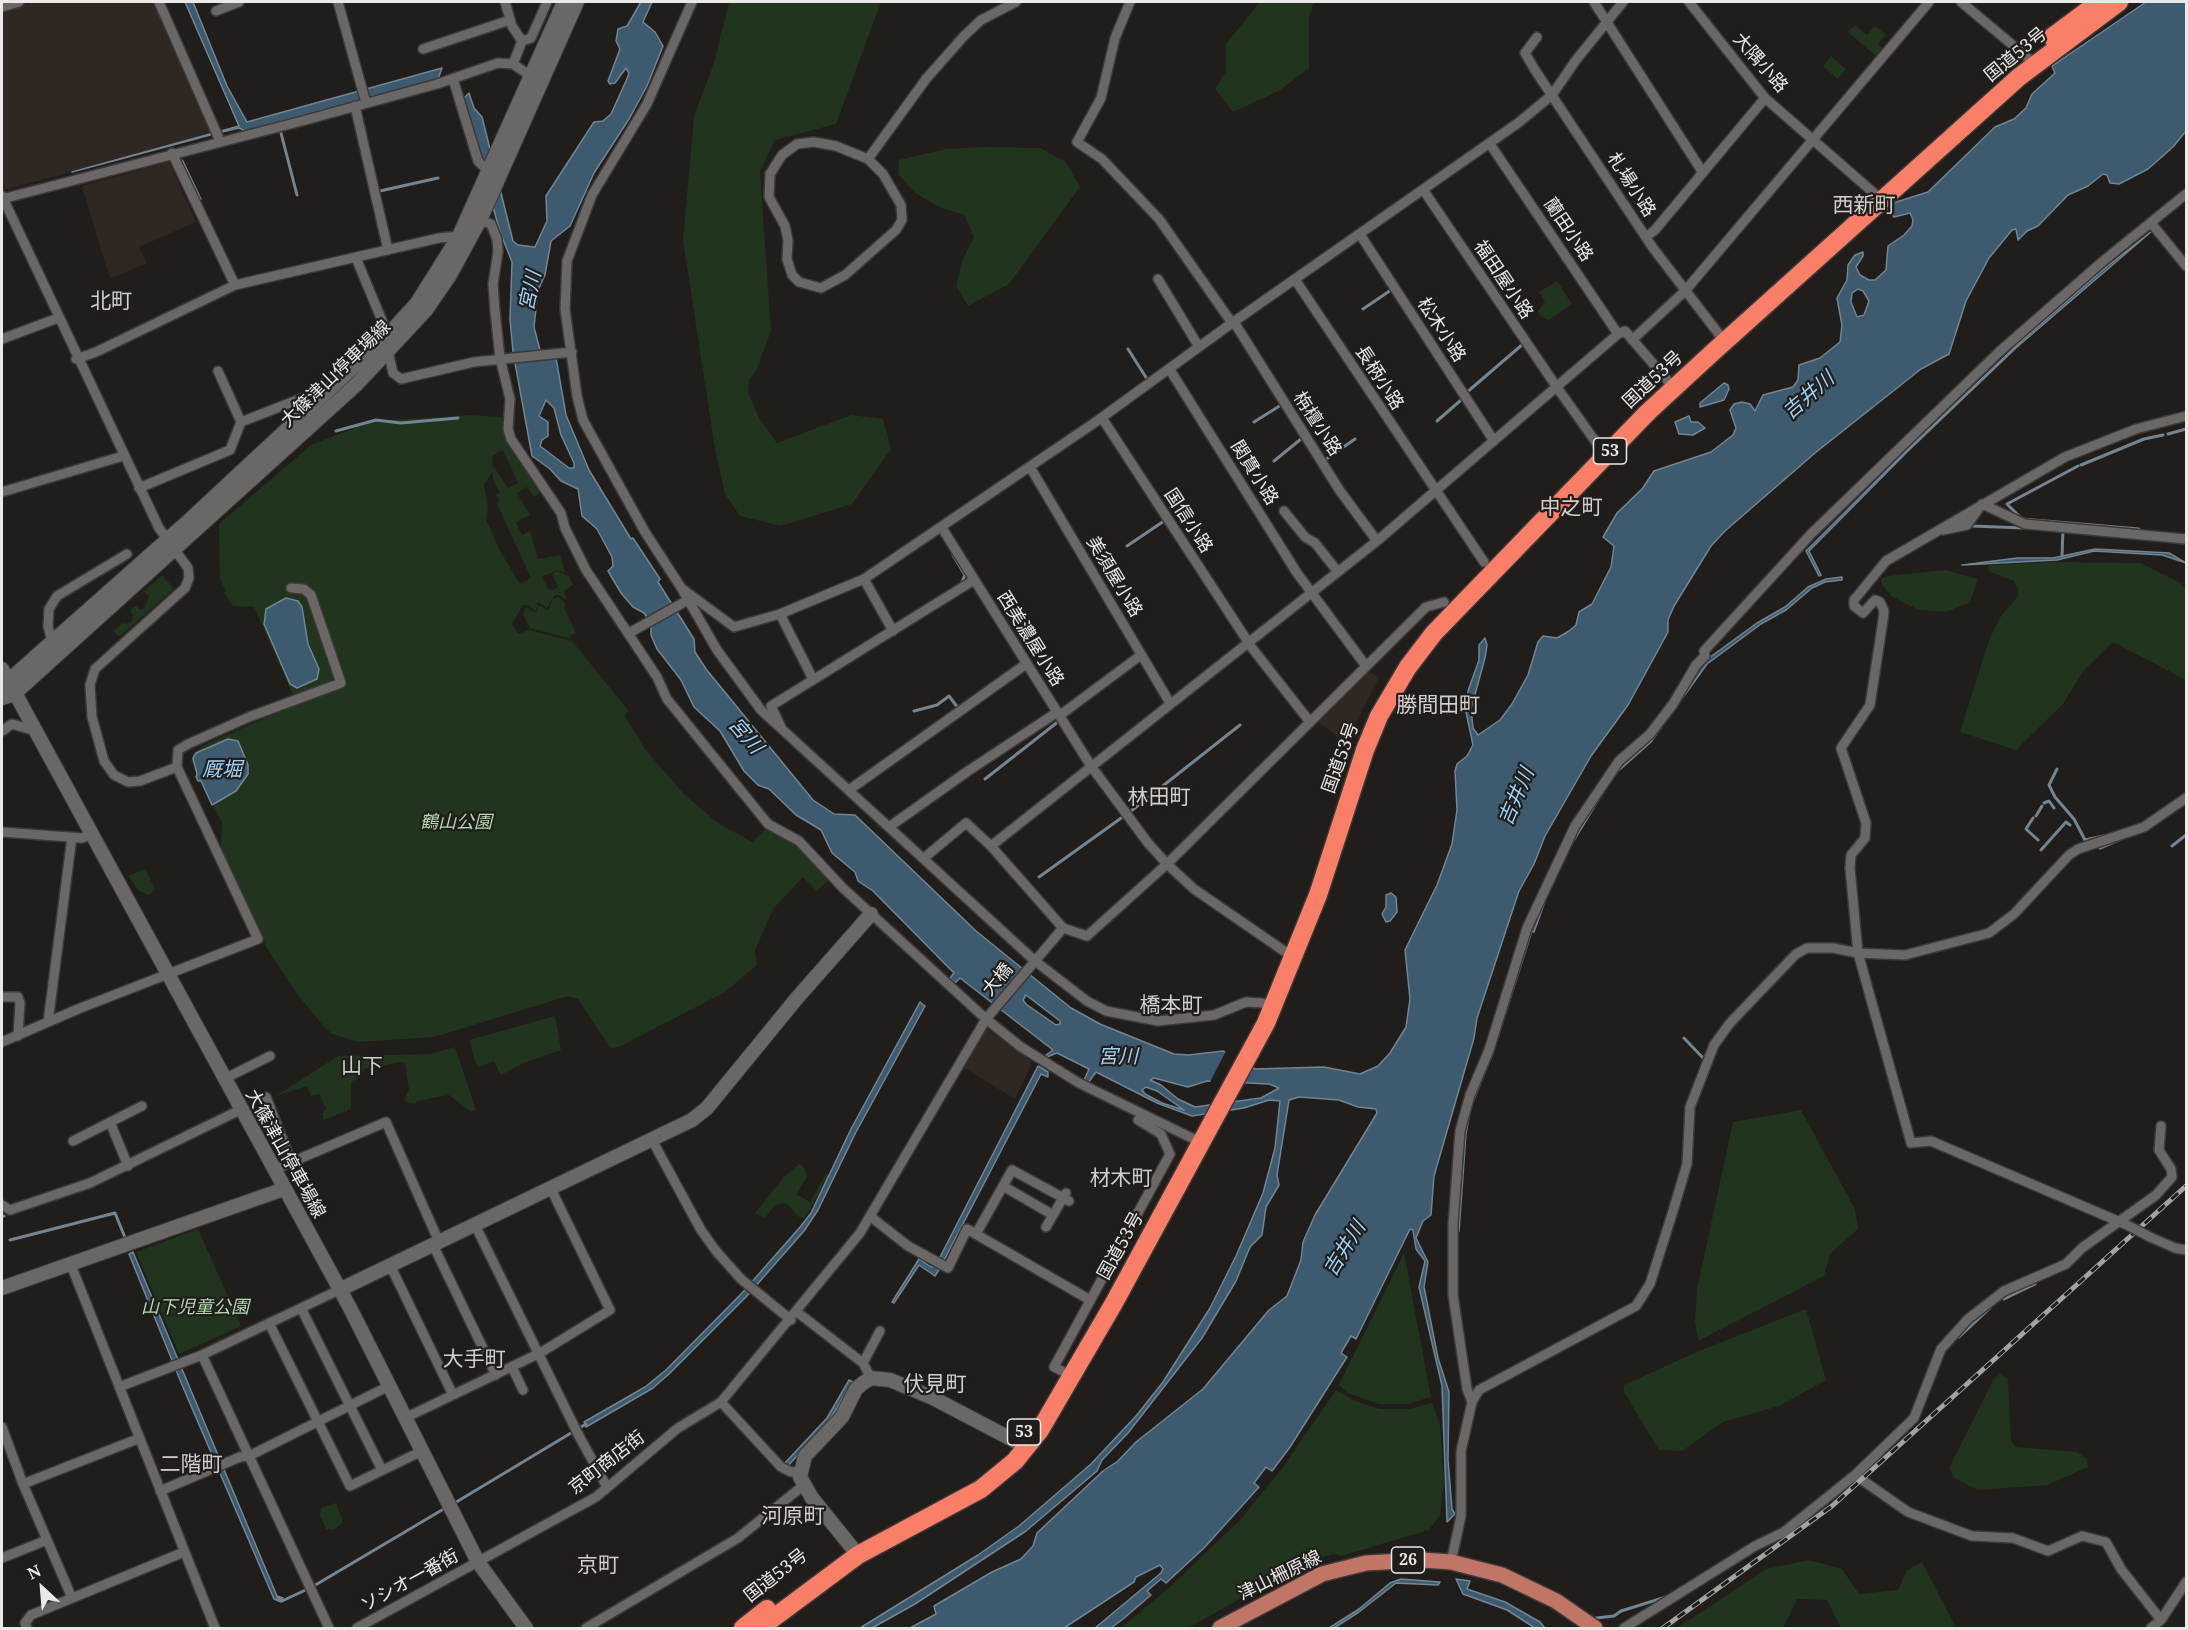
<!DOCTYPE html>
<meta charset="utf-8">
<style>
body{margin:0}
#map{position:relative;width:2188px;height:1630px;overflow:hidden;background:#201d1b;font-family:"Noto Serif",serif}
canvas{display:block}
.frame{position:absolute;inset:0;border:3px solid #ebe9e8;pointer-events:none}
.north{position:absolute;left:12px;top:1558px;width:60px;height:60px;-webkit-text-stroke:4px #201d1b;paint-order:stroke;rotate:334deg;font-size:16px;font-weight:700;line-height:24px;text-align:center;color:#ebe9e8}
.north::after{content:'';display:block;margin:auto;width:21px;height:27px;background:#ebe9e8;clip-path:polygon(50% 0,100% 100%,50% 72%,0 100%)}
</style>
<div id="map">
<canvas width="2188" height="1630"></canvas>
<div class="frame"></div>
<div class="north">N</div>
</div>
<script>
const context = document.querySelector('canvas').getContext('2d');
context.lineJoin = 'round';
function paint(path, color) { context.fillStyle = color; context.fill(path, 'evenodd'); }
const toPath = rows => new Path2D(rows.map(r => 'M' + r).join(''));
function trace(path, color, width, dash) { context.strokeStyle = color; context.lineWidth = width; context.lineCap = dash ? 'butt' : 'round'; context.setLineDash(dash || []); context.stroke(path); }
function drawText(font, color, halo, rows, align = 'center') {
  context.font = font + ' "Noto Serif","Noto Sans JP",serif'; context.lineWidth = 4.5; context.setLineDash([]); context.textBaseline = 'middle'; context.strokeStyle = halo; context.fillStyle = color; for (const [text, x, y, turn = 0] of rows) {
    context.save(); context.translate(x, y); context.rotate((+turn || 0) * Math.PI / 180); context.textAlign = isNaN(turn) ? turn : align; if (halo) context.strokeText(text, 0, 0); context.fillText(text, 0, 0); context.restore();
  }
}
paint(toPath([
 [33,2,156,2,215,135,3,190,2,11],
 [169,162,196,222,139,247,147,263,110,279,82,186],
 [1367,670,1379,678,1346,742,1316,721],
 [986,1028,1030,1059,1031,1066,1015,1099,963,1067]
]), '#2f2722');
paint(toPath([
 [729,2,881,2,836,124,775,140,760,171,771,331,756,371,749,380,748,392,759,418,777,443,851,415,883,419,891,449,852,504,781,526,740,516,725,494,715,449,683,240,694,116,713,66],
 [1260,2,1314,2,1309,17,1309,68,1279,91,1233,112,1215,89,1226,71,1226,44],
 [1855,25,1867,35,1875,26,1886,35,1878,44,1883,49,1877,57,1848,32],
 [1831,56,1846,69,1838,79,1823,66],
 [983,147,1040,148,1066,162,1080,187,1009,284,968,306,956,286,963,259,974,237,964,215,939,207,915,193,898,174,899,160,946,149],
 [1557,281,1572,304,1549,320,1540,316,1538,311,1545,302,1539,292],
 [472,415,502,417,507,439,544,490,534,497,527,487,517,493,530,515,516,522,522,535,530,531,538,559,560,555,565,573,557,570,542,577,548,589,553,590,558,587,552,574,557,571,569,576,573,585,564,591,566,600,559,595,555,595,547,608,538,602,536,611,526,605,522,606,512,624,518,634,529,630,572,641,628,710,625,716,645,749,684,794,718,823,752,842,766,829,796,844,829,879,817,891,803,877,773,909,755,950,757,965,725,992,619,1047,610,1048,578,999,568,996,434,1037,359,1042,332,1034,323,1026,295,991,267,948,221,849,222,823,191,762,194,753,204,745,297,704,254,607,233,606,224,593,225,590,220,578,219,524,311,445,373,421],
 [503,450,518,483,508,488,494,467,493,469,492,456],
 [493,472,493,479,500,493,496,495,499,500,497,504,531,578,520,584,500,551,486,519,488,509,484,484],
 [2055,562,2141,563,2180,583,2186,590,2186,680,2113,642,2084,670,2063,704,2016,750,1960,732,1989,640,2001,616,2018,596,2018,589,2014,581,1990,572,1987,568,1990,565,2010,564],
 [1945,570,1978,579,1970,602,1946,612,1919,610,1891,596,1881,583,1881,578,1888,576],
 [162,575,174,589,119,637,113,631,123,623,127,624,132,621,133,615,130,610,136,605,140,610,144,608,149,597,145,592,134,600],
 [558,597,566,604,564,607,576,633,570,636,572,639,530,628,523,614,525,607,537,613,538,605,548,610,553,599],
 [145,869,155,889,149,895,139,891,128,876],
 [555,1016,561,1050,526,1062,501,1075,494,1061,479,1067,476,1064,469,1040],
 [455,1047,476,1110,471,1112,449,1095,417,1101,415,1104,408,1103,404,1099,409,1090,405,1063,402,1062,364,1069,362,1076,351,1082,351,1109,324,1120,322,1114,326,1109,319,1094,311,1096,307,1086,276,1096,338,1056,430,1054],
 [1801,1110,1855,1209,1858,1229,1830,1254,1824,1276,1698,1341,1695,1321,1697,1289,1733,1122],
 [800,1163,805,1169,807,1177,796,1194,810,1202,826,1173,829,1175,805,1218,799,1217,786,1203,775,1205,765,1218,755,1213,783,1178],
 [198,1229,241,1326,179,1354,136,1252],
 [1404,1253,1431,1397,1408,1404,1379,1404,1348,1393,1339,1385],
 [1806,1309,1826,1380,1779,1406,1723,1422,1682,1451,1659,1450,1624,1392,1624,1385,1699,1351],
 [2000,1374,2008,1379,2011,1439,2015,1447,2077,1452,2087,1459,2088,1467,2047,1485,1978,1490,1954,1478,1949,1468,1994,1379],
 [1336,1390,1353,1400,1379,1409,1409,1409,1432,1403,1440,1424,1444,1482,1440,1515,1429,1530,1341,1556,1333,1554,1302,1564,1188,1628,1121,1628,1170,1587,1240,1520,1283,1467],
 [336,1503,343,1522,334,1530,326,1529,320,1516,321,1508],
 [1809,1560,1842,1569,1859,1594,1898,1590,1907,1570,1922,1562,1956,1628,1841,1628,1827,1600,1797,1599,1783,1628,1677,1628,1766,1569]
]), '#20341e');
const water = toPath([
 [185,2,193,2,227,86,247,122,442,68,438,79,245,131,239,128,214,134,72,172,239,126,185,2],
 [641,2,652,2,643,22,655,32,663,46,647,86,629,119,594,173,570,226,551,241,545,275,538,290,534,327,540,350,556,358,566,415,589,470,631,539,633,538,660,579,658,582,694,639,695,652,706,669,813,800,834,814,855,815,976,931,1071,1008,1100,1024,1174,1054,1189,1055,1223,1051,1255,1069,1324,1067,1360,1074,1378,1066,1390,1053,1406,1027,1410,999,1405,950,1437,885,1452,844,1457,810,1455,771,1457,764,1467,756,1473,745,1466,712,1468,691,1479,660,1479,645,1485,638,1487,645,1485,658,1471,709,1473,728,1478,735,1500,720,1512,704,1528,675,1538,642,1543,636,1557,638,1569,631,1576,625,1579,612,1592,604,1611,567,1614,546,1603,537,1617,513,1642,489,1654,471,1711,452,1733,435,1736,428,1730,410,1734,404,1742,402,1750,404,1755,411,1763,395,1793,387,1798,380,1799,365,1820,358,1840,342,1842,325,1837,298,1847,280,1848,265,1855,255,1863,252,1863,256,1856,267,1860,275,1869,280,1875,280,1886,270,1888,246,1904,235,1912,226,1913,220,1910,213,1894,217,1886,208,1890,204,1928,192,1995,127,2014,119,2026,108,2032,94,2055,73,2052,66,2146,2,2186,2,2186,131,2173,147,2148,169,2119,184,2110,183,2107,175,2103,174,2088,186,2068,195,2038,226,2027,231,2018,240,2016,229,2012,230,1989,258,1966,301,1949,354,1921,369,1815,453,1725,531,1711,546,1674,606,1668,620,1668,632,1628,705,1591,756,1545,836,1534,864,1519,891,1477,1018,1474,1038,1434,1176,1431,1215,1423,1221,1416,1238,1428,1262,1424,1287,1438,1358,1449,1392,1448,1460,1452,1509,1455,1514,1447,1522,1442,1386,1419,1287,1425,1261,1416,1249,1413,1230,1410,1229,1356,1339,1351,1336,1341,1353,1347,1357,1290,1447,1272,1471,1266,1467,1254,1483,1259,1487,1204,1548,1166,1583,1161,1579,1147,1591,1151,1595,1123,1619,1111,1628,1095,1628,1161,1573,1163,1569,1160,1565,1136,1577,1134,1582,1064,1628,910,1628,936,1614,934,1606,992,1572,1021,1559,1033,1546,1037,1533,1103,1471,1118,1461,1136,1442,1203,1389,1269,1310,1287,1296,1301,1260,1303,1242,1315,1215,1377,1113,1376,1109,1358,1107,1339,1100,1299,1097,1289,1100,1277,1175,1279,1185,1266,1207,1262,1235,1250,1247,1236,1281,1202,1338,1128,1433,1102,1460,1097,1471,1026,1531,915,1604,872,1628,860,1628,978,1555,1019,1526,1091,1464,1136,1416,1163,1382,1210,1308,1236,1256,1263,1193,1275,1148,1280,1101,1269,1100,1244,1108,1192,1116,1157,1103,1096,1072,1088,1083,1084,1080,1089,1069,1057,1053,1047,1057,1046,1055,1053,1050,960,978,955,983,950,978,954,973,873,891,858,881,855,872,832,853,821,830,796,815,769,789,758,785,744,771,720,731,694,707,681,680,657,649,651,635,651,623,644,613,633,607,621,593,608,571,613,566,612,557,597,529,582,516,578,489,561,481,550,469,532,456,513,352,510,319,512,262,500,232,463,99,469,93,474,108,482,117,513,241,518,245,535,247,547,221,546,196,594,122,603,121,611,114,626,81,629,73,626,68,615,83,610,84,608,81,620,49,616,41,618,29,627,26,641,2],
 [1858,289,1863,291,1869,301,1864,315,1857,317,1851,302,1852,293,1858,289],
 [546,400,554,408,561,435,574,463,574,468,569,468,540,446,542,440,548,436,548,422,539,416,546,400],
 [1026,995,1060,1021,1060,1024,1056,1025,1026,1004,1023,1000,1026,995],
 [1154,1078,1188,1087,1207,1081,1269,1084,1279,1088,1261,1098,1195,1107,1178,1099,1161,1085,1150,1080,1154,1078],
 [1146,1087,1157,1091,1184,1110,1162,1103,1145,1094,1142,1090,1146,1087],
 [2152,231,2017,347,1907,452,1809,551,1821,575,1819,576,1806,551,1907,450,2018,344,2105,268,2152,231],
 [1724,383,1728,385,1729,389,1724,400,1700,407,1700,403,1724,383],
 [1689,416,1691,422,1698,422,1705,428,1693,435,1679,434,1675,422,1689,416],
 [2095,549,2169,553,2186,563,2162,555,2094,551,2057,560,1962,565,2017,558,2053,558,2095,549],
 [1842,577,1842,580,1825,582,1812,588,1786,610,1761,624,1707,664,1651,742,1614,775,1570,847,1548,893,1534,932,1532,931,1493,1053,1471,1107,1466,1133,1459,1231,1457,1234,1457,1292,1469,1384,1454,1293,1462,1131,1529,928,1556,867,1604,785,1690,683,1702,663,1757,623,1785,607,1808,587,1826,579,1842,577],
 [286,598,298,601,302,607,308,644,319,669,317,679,297,688,290,684,264,624,266,609,286,598],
 [228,739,238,741,248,765,248,774,236,791,212,805,201,781,198,781,196,777,197,774,193,758,196,753,228,739],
 [1391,893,1396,897,1397,912,1390,921,1386,922,1382,914,1386,907,1386,895,1391,893],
 [920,1002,925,1006,856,1132,818,1210,804,1231,746,1297,669,1374,653,1388,586,1427,584,1422,645,1387,666,1370,742,1293,801,1226,811,1213,851,1129,920,1002],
 [1038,1066,1048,1072,1048,1077,1041,1074,940,1268,935,1276,919,1265,894,1303,892,1302,919,1259,931,1267,939,1259,1038,1066],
 [133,1252,277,1596,283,1598,281,1602,274,1599,182,1385,129,1254,133,1252],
 [849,1380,853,1382,829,1421,786,1468,783,1465,827,1418,849,1380],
 [1401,1579,1440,1582,1438,1585,1396,1583,1359,1612,1334,1628,1329,1628,1359,1609,1390,1583,1401,1579],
 [1456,1579,1470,1581,1467,1589,1505,1602,1540,1622,1545,1628,1535,1628,1507,1610,1463,1594,1456,1579]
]);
paint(water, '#3e5a6e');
trace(water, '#728593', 1.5);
paint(toPath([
 [1227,1049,1252,1064,1241,1085,1209,1084]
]), '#201d1b');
trace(toPath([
 [281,133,297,195],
 [182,161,200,199],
 [376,189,380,191,438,178],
 [1363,309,1391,290],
 [1128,349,1147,379],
 [1466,393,1523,344],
 [1437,421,1461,400],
 [1254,422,1281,405],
 [336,431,376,420,401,423,458,418],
 [2168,434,2186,429],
 [1325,460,1355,439],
 [1274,461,1301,439],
 [2081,465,2144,439,2163,435],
 [2078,466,2007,504,2022,519,2139,529],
 [1972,526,2024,528],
 [1127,546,1164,521],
 [953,555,965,575,961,584],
 [2062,556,2063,529],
 [914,711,937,705,949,696,958,708],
 [2057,769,2049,785,2055,797,2074,819,2085,840,2103,836],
 [985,779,1059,721],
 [2044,803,2049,801,2054,808],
 [1131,811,1240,725],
 [2036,816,2042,806],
 [2033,818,2026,829,2038,840],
 [2172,846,2186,835],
 [2100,848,2121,839],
 [2041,850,2066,822,2070,825],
 [1039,877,1124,816],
 [1684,1038,1703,1058],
 [2,1217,4,1216],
 [10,1240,115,1213,126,1240],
 [2004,1299,2035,1284],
 [1959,1337,1990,1308],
 [453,1504,586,1424],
 [278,1598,282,1601,312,1587,447,1507],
 [1596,1618,1614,1616,1621,1611,1666,1597]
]), '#728593', 3);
const street = toPath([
 [159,2,220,141],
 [338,2,366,103],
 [505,2,512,26,522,41],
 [692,2,647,104,592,195,567,261,565,309,577,396,583,420,645,532,682,589,717,650,761,710,1035,961,1087,1001,1106,1011,1158,1021,1214,1015,1246,1002,1262,1003,1273,1008],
 [1130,2,1115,38,1101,98,1077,142,1102,159,1159,219,1232,323],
 [1594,2,1703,173],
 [1689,2,1765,98,1883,201],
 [1961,2,2027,57],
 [2,7,19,2],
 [216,11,239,2],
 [1537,37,1525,53,1535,70,1653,248,1718,333],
 [423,49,510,20],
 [513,64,522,41,531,38,547,2],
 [453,79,478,161,488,171],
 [355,106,388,250],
 [1490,144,1618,334],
 [172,153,235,285],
 [868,159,836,146,814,142,797,144,782,155,770,174,769,197,785,226,788,240,787,259,792,275,799,282,821,288,845,275,896,230,902,220,901,205,883,174,868,159,926,79,964,36,981,20,1016,2],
 [1424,191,1556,386,1598,445],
 [2,196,159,528,188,568,189,578,185,588,95,669,90,685,92,717,104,761,114,775,128,782,140,781,177,767],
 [2,199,302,121,437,84,498,63,513,64,532,77],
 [480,220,491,224,497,239,498,252,493,284,495,311,500,358,510,399,508,429,511,439,561,513,565,528,586,570,657,677,667,699,768,824,799,841,843,888,986,1019,1021,1047,1079,1083,1202,1143],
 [2151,223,2186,266],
 [1361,236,1494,441],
 [1646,237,1655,230,1765,98],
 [356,258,388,335],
 [1158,279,1199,347],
 [1296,281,1484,562],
 [1234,322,1340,491,1377,541],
 [2,339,58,318],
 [1632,340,1685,291,1929,2],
 [388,351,393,373,401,379,474,362,572,352],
 [76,359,96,352,235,285,439,238,459,236],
 [1170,370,1297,573,1366,666],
 [218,371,241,422],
 [1102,418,1252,648,1310,722],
 [1030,467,1170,703],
 [139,488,230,450,241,422,328,388],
 [2,492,123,456],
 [1284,511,1305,537,1315,543,1338,572],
 [942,528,1091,766,1148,843,1167,864,1194,889,1284,951],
 [1943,530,1967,525,1982,504,2025,524,2186,539],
 [864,579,893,631],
 [684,590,734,627,780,614,864,579,1097,421,1232,323,1518,123,1552,95,1576,60,1623,2],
 [780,614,813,679],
 [629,633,688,600],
 [52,642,48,626,49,609,57,596,127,554],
 [781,727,771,706,974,580],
 [2,731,12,724,32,730],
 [849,790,1026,664],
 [889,827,968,771,1056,713,1063,713,1141,655],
 [2,832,82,838,90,835],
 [991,846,1377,541,1618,334,1625,331,1674,388],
 [924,858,966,823,991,846,1063,928,1087,936,1167,864,1426,607,1444,602],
 [2,997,18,997,20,1003,18,1036],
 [48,1022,72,837],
 [2,1042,78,1009,258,939,177,767,178,750,188,744,249,717,341,683,311,595,304,589,291,588],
 [224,1079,270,1056],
 [266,1097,291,1161],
 [110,1122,128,1166],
 [652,1140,701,1230,716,1251,741,1279,791,1320],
 [73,1141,142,1106],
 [273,1170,386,1122,439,1242],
 [1003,1186,1053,1215],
 [2,1205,10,1210,90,1183,240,1110],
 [871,1217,908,1246,948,1268,967,1229,1090,1300],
 [475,1225,579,1436,607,1487],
 [2127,1225,1931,1141,1911,1143,1858,953,1850,868,1851,855,1865,838,1866,823,1841,748,1870,705,1883,620,1884,611,1880,602,1875,600,1863,613,1854,606,1854,600,1886,561,2065,457,2136,429,2186,416],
 [1046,1227,1066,1193],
 [976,1234,1012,1170,1069,1201],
 [2150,1237,2175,1248,2186,1250],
 [433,1245,496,1375],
 [71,1265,215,1628],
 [390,1265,453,1395],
 [301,1308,382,1470],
 [797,1312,863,1363,871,1378],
 [269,1323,350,1486,422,1451],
 [202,1355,329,1628],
 [863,1363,880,1331],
 [512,1367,523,1390],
 [1062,1371,1054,1367,1170,1154,1161,1134,1138,1120],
 [119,1387,202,1355,339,1290],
 [721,1402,781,1467,791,1472,800,1471],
 [1472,1402,1467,1389,1453,1295,1453,1224,1460,1131,1470,1095,1489,1050,1527,928,1575,826,1619,761,1650,734,1673,704,1696,665,1705,656,1704,651,1811,534,1999,352,2102,262,2186,194],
 [405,1418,540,1353,610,1310,551,1189],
 [2,1427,23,1484,72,1598],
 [1855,1475,1908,1512,1972,1536,2013,1538,2048,1551,2082,1536,2106,1542,2121,1569,2161,1620],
 [23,1484,140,1438],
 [160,1491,240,1457,249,1456,389,1386],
 [2,1558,47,1540],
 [1451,1562,1461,1516,1461,1451,1472,1402,1479,1390,1636,1306,1650,1284,1673,1211,1687,1164,1690,1107,1714,1045,1730,1023,1796,954,1807,948,1833,948,1858,953,1905,955,1989,933,2014,914,2069,855,2078,849,2144,827,2186,798],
 [27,1628,25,1623,31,1615,184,1552],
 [357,1628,596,1497,678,1428,721,1402,860,1233,986,1019,1063,928],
 [586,1628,738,1538,804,1485],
 [1624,1628,1755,1546,1784,1532,1855,1475,1914,1418,1941,1349,1968,1319,2004,1291,2066,1264,2082,1248,2156,1195,2172,1177,2171,1169,2159,1150,2161,1126],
 [2151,1628,2161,1620,2186,1582]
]);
const secondary = toPath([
 [2,669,350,1308,478,1562,526,1628],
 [2,684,8,681,185,524,388,335,417,303,459,236,564,2],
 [2,698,14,694,357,384,426,310,450,275,480,220,577,2],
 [2,1288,284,1189],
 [339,1290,692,1120,707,1108,797,998,871,914],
 [858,1555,812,1498,800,1477,805,1456,842,1417,856,1389,863,1383,871,1378,890,1380,931,1397,1017,1442]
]);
const primary = toPath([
 [1220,1628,1322,1574,1366,1563,1422,1560,1451,1562,1502,1575,1556,1601,1595,1628]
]);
const highway = toPath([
 [2052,37,2099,2],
 [743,1628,767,1609],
 [760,1628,858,1555,981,1489,1015,1461,1040,1430,1114,1303,1266,1023,1318,895,1365,750,1379,716,1408,667,1434,633,1648,412,1712,353,2019,77,2119,2]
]);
trace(street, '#3c3938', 12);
trace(secondary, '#3c3938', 16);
trace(primary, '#3c3938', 18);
trace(highway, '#3c3938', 21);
trace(street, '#6b6766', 9);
trace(secondary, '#6b6766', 14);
trace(primary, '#c17567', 15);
trace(highway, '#fa7f68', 18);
const rail = toPath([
 [1663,1628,1832,1506,2186,1186]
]);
trace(rail, '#a5a3a1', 5);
trace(rail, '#201d1b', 3, [9]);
const streetBridge = toPath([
 [2127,1225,2150,1237]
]);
trace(streetBridge, '#3c3938', 12, []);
trace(streetBridge, '#6b6766', 9);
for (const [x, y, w] of [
 [1610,451,33],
 [1024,1432,33],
 [1408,1560,33]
]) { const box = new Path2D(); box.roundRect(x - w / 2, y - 13, w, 26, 4.5); context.fillStyle = '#201d1b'; context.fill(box); trace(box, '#ebe9e8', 1.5); }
drawText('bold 16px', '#ebe9e8', null, [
 ["53",1610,451],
 ["53",1024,1432],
 ["26",1408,1560]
]);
drawText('18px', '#ebe9e8', '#201d1b', [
 ["国道53号",2016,55,-39],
 ["大隅小路",1760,63,49],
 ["札場小路",1631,185,57],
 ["蘭田小路",1568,230,56],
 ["福田屋小路",1503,280,56],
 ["松木小路",1441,330,57],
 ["大篠津山停車場線",336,374,-44],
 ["長柄小路",1379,378,57],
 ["国道53号",1653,380,-43],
 ["栴檀小路",1317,424,57],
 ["関貫小路",1254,473,58],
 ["国信小路",1188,521,57],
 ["美須屋小路",1114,577,59],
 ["西美濃屋小路",1030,639,58],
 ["国道53号",1341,758,-70],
 ["大橋",998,980,-50],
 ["大篠津山停車場線",285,1154,61],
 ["国道53号",1121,1246,-61],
 ["京町商店街",607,1463,-38],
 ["国道53号",776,1576,-38],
 ["津山柵原線",1280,1576,-26],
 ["ソシオ一番街",410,1581,-29]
]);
drawText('italic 18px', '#b0dbad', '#201d1b', [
 ["鶴山公園",456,823],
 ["山下児童公園",195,1308]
]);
drawText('italic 20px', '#9dd3f9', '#201d1b', [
 ["宮川",531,291,-78],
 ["吉井川",1809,396,-41],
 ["宮川",745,736,49],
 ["厩堀",222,770],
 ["吉井川",1517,797,-67],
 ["宮川",1118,1057],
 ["吉井川",1345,1249,-58]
]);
drawText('21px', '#d2cecc', '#201d1b', [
 ["西新町",1864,206],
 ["北町",111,302],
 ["中之町",1571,508],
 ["勝間田町",1438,706],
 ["林田町",1159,798],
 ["橋本町",1171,1006],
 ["山下",362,1067],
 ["材木町",1121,1179],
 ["大手町",474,1360],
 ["伏見町",935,1385],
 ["二階町",191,1465],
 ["河原町",793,1517],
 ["京町",598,1566]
]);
</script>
